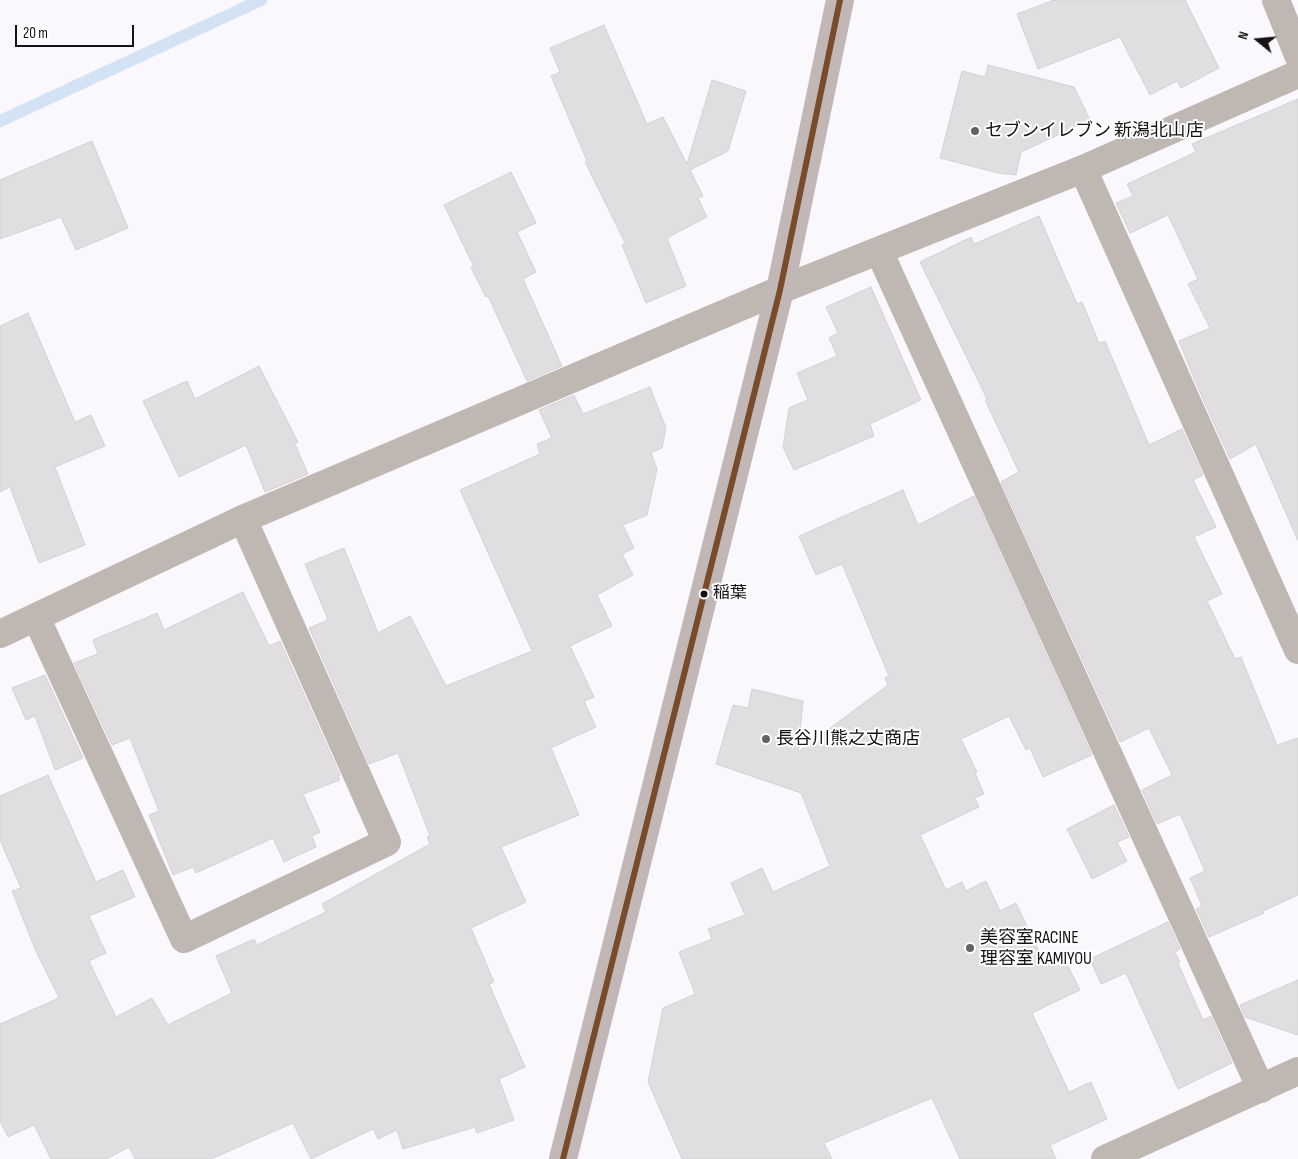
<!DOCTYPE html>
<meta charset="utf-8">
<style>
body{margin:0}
#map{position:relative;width:1298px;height:1159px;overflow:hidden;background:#fbf8fd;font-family:"Sofia Sans Condensed",sans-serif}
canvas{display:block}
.north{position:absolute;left:1233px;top:15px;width:50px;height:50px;-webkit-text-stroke:4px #fff;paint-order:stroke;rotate:287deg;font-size:14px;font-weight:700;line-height:20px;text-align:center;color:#141215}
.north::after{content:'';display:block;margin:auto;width:18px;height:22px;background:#141215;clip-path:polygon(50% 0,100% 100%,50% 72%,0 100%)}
.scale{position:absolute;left:15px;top:25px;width:119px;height:22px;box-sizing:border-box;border:2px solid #141215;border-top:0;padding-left:6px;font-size:15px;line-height:18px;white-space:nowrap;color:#141215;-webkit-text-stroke:4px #fff;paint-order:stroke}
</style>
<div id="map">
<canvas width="1298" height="1159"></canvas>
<div class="north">N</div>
<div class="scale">20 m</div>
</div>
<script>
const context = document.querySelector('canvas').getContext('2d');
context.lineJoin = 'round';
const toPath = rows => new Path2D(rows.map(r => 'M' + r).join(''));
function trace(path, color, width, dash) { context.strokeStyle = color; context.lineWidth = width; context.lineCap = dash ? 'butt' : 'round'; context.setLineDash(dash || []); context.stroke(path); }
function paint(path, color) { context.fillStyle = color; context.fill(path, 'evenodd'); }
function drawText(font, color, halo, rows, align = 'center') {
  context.font = font + ' "Sofia Sans Condensed","Noto Sans JP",sans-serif'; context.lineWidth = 4; context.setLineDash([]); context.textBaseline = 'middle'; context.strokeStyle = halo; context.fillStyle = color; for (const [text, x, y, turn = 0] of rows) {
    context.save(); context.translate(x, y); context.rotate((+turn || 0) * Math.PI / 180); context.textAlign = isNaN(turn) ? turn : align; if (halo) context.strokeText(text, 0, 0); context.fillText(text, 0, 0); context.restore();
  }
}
trace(toPath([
 [0,121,261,0]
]), '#d4e2f5', 12);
const building = toPath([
 [1054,0,1185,0,1219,68,1181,88,1177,81,1150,95,1120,37,1038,69,1017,14,1054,0],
 [604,25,647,124,663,117,687,164,712,80,746,91,728,151,690,170,703,196,698,198,707,217,667,238,686,286,646,303,622,245,625,243,585,162,587,161,551,76,560,72,550,48,604,25],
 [988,65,1074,87,1090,120,1021,152,1016,175,998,173,940,158,962,71,985,77,988,65],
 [1298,99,1298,541,1256,444,1230,459,1194,379,1179,341,1210,328,1188,284,1198,279,1168,215,1130,233,1116,203,1133,196,1127,184,1196,152,1192,144,1298,99],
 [92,141,128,228,76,250,61,217,0,239,0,180,92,141],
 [511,172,536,223,517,232,536,272,523,279,562,366,527,381,488,296,486,297,471,268,474,267,444,205,511,172],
 [1039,216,1077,304,1082,302,1099,343,1105,341,1149,445,1182,429,1203,475,1193,480,1216,527,1194,537,1222,594,1207,601,1235,659,1241,657,1277,745,1298,738,1298,895,1263,911,1264,913,1209,937,1196,909,1202,906,1190,878,1205,871,1180,814,1157,824,1142,790,1172,775,1149,728,1120,742,1001,482,1019,472,985,400,987,399,920,262,971,237,974,244,1039,216],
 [871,287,921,400,870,424,874,436,794,470,783,447,789,408,808,400,797,373,837,356,829,338,838,333,826,307,871,287],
 [28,313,75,422,91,415,105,446,55,467,85,545,39,563,10,487,0,492,0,326,28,313],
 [259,366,298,442,295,444,308,474,265,492,246,445,179,477,143,401,187,381,195,399,259,366],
 [650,387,666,428,662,448,651,453,657,469,647,515,623,525,634,548,622,554,633,575,597,595,612,626,570,646,594,697,584,701,596,727,551,748,579,815,501,847,526,902,471,928,494,982,489,984,525,1067,499,1079,514,1120,477,1133,475,1127,403,1149,397,1130,378,1139,373,1129,311,1159,293,1123,211,1159,135,1159,129,1147,106,1159,51,1159,34,1125,8,1137,0,1121,0,1024,59,998,35,949,12,891,21,888,0,840,0,796,48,775,96,882,123,870,135,897,89,916,106,953,89,961,116,1017,152,998,168,1025,232,993,216,956,254,939,257,945,326,912,322,904,430,844,427,837,430,836,398,753,369,764,309,628,328,620,305,564,344,548,378,633,410,616,446,686,532,651,460,490,540,454,537,444,552,438,539,410,574,395,583,414,650,387],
 [903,490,918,525,974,496,1092,755,1043,777,1030,748,1026,750,1009,716,961,739,977,772,975,773,984,794,975,798,979,807,920,835,946,890,962,882,966,891,986,881,1000,911,1016,903,1044,962,1062,954,1080,990,1032,1013,1069,1092,1091,1082,1107,1119,1050,1145,1056,1159,960,1159,932,1098,824,1143,832,1159,682,1159,648,1082,663,1008,695,994,679,952,712,939,708,929,745,915,731,883,762,868,773,892,830,866,801,793,716,764,733,705,748,708,752,689,803,701,798,752,888,685,885,678,889,676,842,564,816,575,799,536,903,490],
 [243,592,269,646,280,641,340,775,338,776,340,780,303,794,320,832,312,836,316,847,284,862,273,838,196,873,193,867,173,875,149,815,159,811,130,738,112,745,74,663,98,654,93,640,157,613,164,630,243,592],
 [45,675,83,758,55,770,35,716,26,720,12,688,45,675],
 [1114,805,1129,837,1117,842,1127,861,1092,879,1067,829,1114,805],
 [1168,922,1180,949,1175,952,1180,962,1178,963,1203,1020,1211,1016,1232,1063,1178,1089,1126,973,1101,984,1090,959,1168,922],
 [1298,980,1298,1035,1245,1017,1240,1005,1298,980]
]);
paint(building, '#e1dee2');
trace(building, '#d4d1d5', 1);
trace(toPath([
 [1276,0,1298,55],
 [1083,169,1298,650],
 [879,251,1261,1089],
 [36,617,184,939,387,842,243,519],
 [0,634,243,519,780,290,1083,169,1298,74],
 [1105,1159,1298,1071]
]), '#bfb7b2', 28);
trace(toPath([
 [563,1159,780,290,840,0]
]), '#c0b7b6', 28);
trace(toPath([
 [563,1159,780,290,840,0]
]), '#7a4b2a', 6);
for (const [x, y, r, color] of [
 [975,131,5,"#656266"],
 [704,594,4.5,"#141215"],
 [766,739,5,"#656266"],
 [970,948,5,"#656266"]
]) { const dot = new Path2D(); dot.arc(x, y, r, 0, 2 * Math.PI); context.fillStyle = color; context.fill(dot); trace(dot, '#fff', 2); }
drawText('17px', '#141215', '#fff', [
 ["稲葉",713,594]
], 'left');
drawText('18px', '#141215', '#fff', [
 ["セブンイレブン 新潟北山店",985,131],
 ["長谷川熊之丈商店",776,739],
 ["美容室RACINE",980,938],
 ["理容室 KAMIYOU",980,959]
], 'left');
</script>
